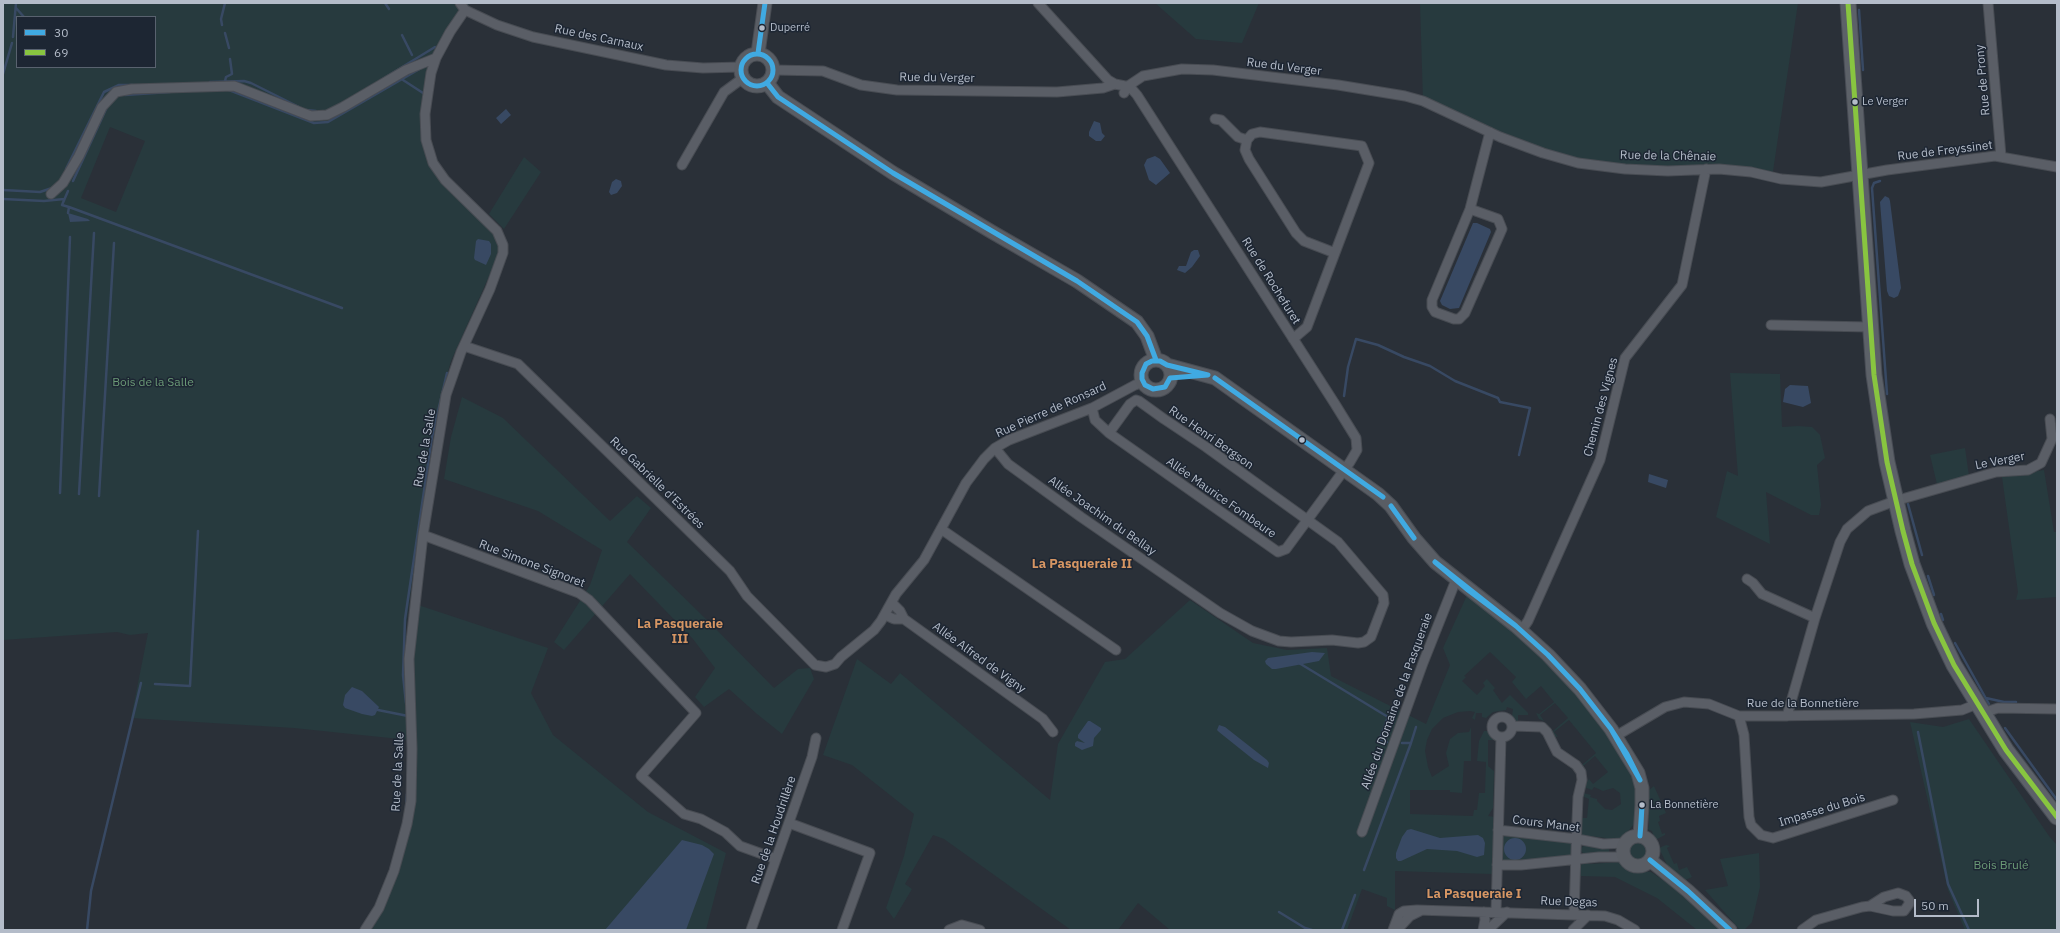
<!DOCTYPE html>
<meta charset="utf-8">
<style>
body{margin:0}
#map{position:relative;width:2060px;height:933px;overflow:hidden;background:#2a3038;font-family:"IBM Plex Sans",sans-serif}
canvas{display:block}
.frame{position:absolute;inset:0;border:4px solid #b4bcc9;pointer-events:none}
.legend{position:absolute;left:16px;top:16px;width:140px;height:52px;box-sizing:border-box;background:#1d2633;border:1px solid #59626f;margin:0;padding:5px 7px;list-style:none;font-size:12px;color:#b4bcc9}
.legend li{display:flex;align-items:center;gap:8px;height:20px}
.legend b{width:20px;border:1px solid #59626f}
.scale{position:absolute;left:1914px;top:899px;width:65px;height:18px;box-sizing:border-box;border:2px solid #b4bcc9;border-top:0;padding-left:5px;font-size:12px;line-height:14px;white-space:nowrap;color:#b4bcc9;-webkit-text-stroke:3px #1d2633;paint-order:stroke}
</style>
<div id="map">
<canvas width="2060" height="933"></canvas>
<div class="frame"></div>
<ul class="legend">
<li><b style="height:5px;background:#40aae2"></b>30</li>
<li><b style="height:5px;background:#88c540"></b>69</li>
</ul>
<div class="scale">50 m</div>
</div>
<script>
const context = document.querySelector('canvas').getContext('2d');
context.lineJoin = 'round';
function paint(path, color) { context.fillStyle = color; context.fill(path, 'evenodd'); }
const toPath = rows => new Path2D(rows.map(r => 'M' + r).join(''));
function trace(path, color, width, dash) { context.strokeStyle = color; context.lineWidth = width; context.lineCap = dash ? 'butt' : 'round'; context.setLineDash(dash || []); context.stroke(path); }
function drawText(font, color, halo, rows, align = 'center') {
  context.font = font + ' "IBM Plex Sans",sans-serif'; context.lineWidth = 3; context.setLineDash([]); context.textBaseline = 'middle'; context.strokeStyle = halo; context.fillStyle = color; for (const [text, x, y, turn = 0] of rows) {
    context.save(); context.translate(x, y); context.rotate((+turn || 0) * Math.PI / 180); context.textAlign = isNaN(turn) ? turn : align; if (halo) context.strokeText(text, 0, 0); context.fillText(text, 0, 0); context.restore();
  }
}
paint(toPath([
 [3,3,470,3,436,58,426,103,433,163,497,231,503,245,451,361,444,385,432,436,406,626,405,658,409,740,294,728,131,718,148,633,130,635,117,632,3,640],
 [17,17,155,17,155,67,17,67],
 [110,127,145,141,116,212,81,198],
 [1155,3,1259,3,1242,43,1196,39],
 [1420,3,1798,3,1772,178,1751,172,1625,169,1543,153,1423,101],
 [524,157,541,172,504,229,489,214],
 [1730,373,1780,374,1782,427,1798,426,1812,427,1820,435,1825,458,1817,465,1821,505,1819,515,1811,515,1766,492,1770,544,1716,517,1727,471,1738,476],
 [462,397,503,418,610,521,637,496,651,508,627,542,708,621,774,688,798,669,810,668,814,679,782,734,757,714,729,689,704,707,695,697,715,668,693,639,630,574,564,650,554,642,590,585,602,550,538,511,444,479,451,437],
 [1965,448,1969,476,1937,484,1930,455],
 [2044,470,2054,532,2057,532,2057,597,2016,600,2018,592,2002,477],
 [1468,593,1511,628,1568,683,1611,736,1636,783,1636,809,1634,824,1621,840,1608,841,1606,838,1590,836,1586,839,1581,836,1580,818,1587,818,1589,799,1582,796,1583,793,1591,795,1590,797,1597,799,1597,801,1605,809,1612,810,1621,804,1620,793,1613,788,1603,791,1594,787,1592,790,1584,787,1589,779,1593,784,1608,772,1595,756,1583,766,1587,771,1577,762,1582,765,1596,753,1569,720,1554,732,1558,737,1553,736,1549,726,1553,731,1568,718,1555,703,1540,715,1544,721,1539,719,1536,713,1539,714,1554,702,1541,686,1526,699,1512,682,1516,677,1490,652,1464,676,1466,677,1462,681,1477,695,1485,686,1483,683,1487,679,1495,688,1493,690,1502,703,1510,695,1528,713,1528,715,1518,715,1518,722,1516,722,1512,716,1513,709,1507,707,1506,710,1493,712,1486,718,1482,717,1482,713,1476,713,1475,720,1472,718,1475,712,1470,711,1458,712,1443,718,1432,729,1427,740,1425,751,1428,767,1432,777,1449,766,1446,753,1450,739,1458,733,1469,732,1471,727,1471,761,1464,761,1462,793,1450,792,1450,790,1410,790,1410,814,1473,816,1474,810,1477,810,1479,793,1485,793,1486,762,1477,761,1479,741,1484,731,1489,731,1496,740,1488,740,1488,766,1494,771,1493,808,1488,816,1495,817,1492,874,1395,871,1395,910,1387,906,1387,898,1362,889,1347,930,1170,930,1138,903,1118,930,1071,930,944,839,933,835,905,884,912,889,894,919,886,908,904,856,914,814,852,765,823,755,857,659,891,684,900,673,1050,800,1058,744,1105,662,1125,659,1190,600,1253,643,1287,650,1327,648,1331,676,1426,724,1450,665,1443,648],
 [418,605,548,648,531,693,553,735,648,812,726,853,706,930,372,930,399,872,414,806,414,642],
 [1969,719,2049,836,2057,845,2057,930,1965,930,1948,890,1910,722,1943,727],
 [1654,786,1666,813,1659,816,1660,821,1658,822,1662,834,1665,833,1665,835,1655,840,1652,831,1647,829,1649,826,1649,790],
 [1506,835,1570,842,1573,846,1571,856,1505,862,1501,857,1503,837],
 '1627 851a10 10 0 1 1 20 0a10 10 0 1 1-20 0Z',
 [1585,844,1609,847,1609,854,1586,856,1580,850],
 [1666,845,1670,846,1667,848,1674,864,1677,863,1679,870,1687,867,1692,877,1683,881,1670,871,1659,848],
 [1759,853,1760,887,1752,922,1744,930,1740,930,1705,890,1728,886,1720,859],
 [1585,862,1589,864,1621,862,1628,869,1651,872,1687,896,1725,930,1697,930,1657,898,1615,877,1581,876,1579,867]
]), '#273a3e');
paint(toPath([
 [506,109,511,115,501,124,496,118],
 [1094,121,1100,123,1102,133,1105,136,1101,141,1096,141,1089,136,1089,132],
 [1155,156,1160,159,1170,173,1156,185,1149,180,1144,165,1147,159],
 [616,179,621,181,622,186,617,193,611,195,609,192,612,182],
 [1885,196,1889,198,1890,201,1901,288,1898,296,1894,298,1889,296,1887,291,1880,202],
 [68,213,88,219,90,221,70,222],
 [1473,223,1477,223,1490,229,1491,232,1459,308,1450,309,1442,305,1440,301],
 [478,239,489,241,491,244,491,254,486,265,475,260,474,258,476,241],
 [1194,250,1198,250,1200,256,1192,267,1185,273,1177,270,1179,266,1186,266,1191,252],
 [1790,385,1808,386,1811,403,1803,407,1783,402,1785,389],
 [1649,474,1668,480,1666,488,1648,482],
 [1312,652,1325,653,1319,661,1276,669,1272,669,1266,664,1265,661,1268,658],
 [352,687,362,691,379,707,375,715,372,716,362,714,345,708,343,705,345,695],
 [1088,721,1090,721,1101,728,1101,730,1094,738,1093,746,1082,750,1075,746,1075,743,1077,741,1085,743,1078,738,1078,735],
 [1219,725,1225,727,1267,760,1269,763,1268,768,1254,760,1219,732,1217,730],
 [1411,829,1440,838,1478,835,1483,838,1485,843,1484,855,1477,857,1457,851,1427,849,1401,861,1398,861,1396,858,1396,853,1402,837,1407,830],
 '1504 849a11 11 0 1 1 22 0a11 11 0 1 1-22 0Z',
 [682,840,702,845,709,849,714,854,686,930,605,930]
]), '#384963');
trace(toPath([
 [385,3,389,9],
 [16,8,24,17],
 [1859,10,1863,70],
 [222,25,221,19,225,3],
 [225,33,229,48],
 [402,35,412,55],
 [13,37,16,3],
 [3,74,12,43],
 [381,80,435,47],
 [403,80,423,93],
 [225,81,226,77,232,74,230,59],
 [210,82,244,81,251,83,299,107],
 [229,90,314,123,328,122,423,67],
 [125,95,170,92],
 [306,110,316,111],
 [66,169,104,92,119,85,133,85],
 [73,181,107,107],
 [1880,181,1874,183,1872,188,1887,394],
 [3,190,40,192,52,188],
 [68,191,62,205,69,207],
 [3,199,44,201,64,199],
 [68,213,69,207,342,308],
 [1344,396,1348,367,1356,339,1378,345,1404,357,1430,366,1455,381,1498,398,1500,402,1530,408,1519,455],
 [60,493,70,237],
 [79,494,94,233],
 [99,496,114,243],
 [1908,504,1922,555],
 [1928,576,1934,595],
 [1941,614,1943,620],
 [1955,643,1989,704],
 [1299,663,1388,717,1379,741,1387,742],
 [155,684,190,686,198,531],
 [1986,698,2004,702,2016,702],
 [406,703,403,675,405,619,432,437,447,373],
 [378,710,408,716,408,714],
 [2005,728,2057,800],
 [1918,732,1948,884,1969,930],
 [1411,743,1416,727],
 [406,807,407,794],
 [1364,870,1411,743,1402,743],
 [1279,912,1305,928,1312,930],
 [87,930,91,891,141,683],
 [1342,930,1355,895]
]), '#384963', 2.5);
const street = toPath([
 [460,3,465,10,497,25,533,37,666,65,703,68,741,67],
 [1038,3,1108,80,1115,84],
 [1988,3,2001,156],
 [773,70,823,71,861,85,897,90,1057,92,1103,88,1115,84,1130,87,1137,95,1335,404,1356,438,1357,450,1350,462,1286,549,1278,552,1109,433,1095,420,1092,408],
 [1124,93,1128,86,1143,76,1182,69,1213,70,1338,85,1405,96,1423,101,1500,137,1543,153,1578,163,1625,169,1668,171,1719,169,1751,172,1781,179,1821,182,1887,170,1995,156,2057,167],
 [1215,119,1221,120,1238,137,1247,140],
 [682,165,724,92,743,78],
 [51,194,63,183,79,156,102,107,116,92,132,89,234,86,303,113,311,116,327,115,343,107,406,70,436,58],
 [1470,209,1498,219,1502,229,1465,313,1459,319,1454,319,1435,312,1432,307,1432,300,1470,209,1490,132],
 [1771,325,1870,327],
 [1293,339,1307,327,1369,163,1362,146,1260,132,1252,134,1247,140,1245,150,1249,159,1296,233,1304,241,1335,253],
 [464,346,518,364,730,571,747,596,815,665,826,667,835,664,841,657,874,630,881,621,896,594,924,560,966,483,984,459,995,448,1009,440,1092,408,1135,385,1143,382],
 [995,448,1008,464,1081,517,1220,613,1252,631,1279,641,1291,642,1332,640,1358,643,1364,642,1371,637,1384,603,1383,595,1338,542,1206,447,1164,419,1139,401,1136,400,1130,404,1109,433],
 [941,529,1116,650],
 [423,535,579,593,589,600,696,713,641,776,684,814,701,819,725,832,740,846,776,859],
 [1747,579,1753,583,1762,594,1815,618],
 [892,603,900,611,904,619,1043,719,1053,732],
 [885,615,894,619,904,619],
 [1521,631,1528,621,1600,460,1625,358,1682,285,1706,169],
 [1983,713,1998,708,2057,709],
 [1739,716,1744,735,1749,817,1751,825,1761,835,1773,838,1786,834,1893,800],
 [1787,716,1815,618,1840,542,1847,529,1868,511,1895,501,1996,472,2028,470,2041,463,2052,439,2050,419],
 '1492 727a10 10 0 1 1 20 0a10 10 0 1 1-20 0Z',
 [1513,726,1542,727,1547,732,1557,752,1576,765,1581,772,1582,780,1578,797,1577,821,1574,914],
 [1616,736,1665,707,1684,702,1709,704,1739,716,1769,716,1914,714,1962,710,1977,704],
 [789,823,870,853,842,930],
 [1498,830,1577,839,1603,844,1625,843],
 [1362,832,1423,663,1456,580],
 [1497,865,1521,865,1599,857,1623,857],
 [1496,912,1501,737],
 [365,930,379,908,394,871,407,824,411,801,412,749,409,659,423,535,446,395,461,352,490,289,503,253,503,245,497,231,445,180,433,163,426,140,425,114,431,73,436,58,450,32,465,10],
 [751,930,812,757,816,738],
 [949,930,962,925,980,930],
 [1393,930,1399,914,1404,911,1417,910,1605,916,1618,920,1635,930],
 [1397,930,1410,916,1420,911],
 [1483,930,1485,920,1484,912],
 [1488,930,1507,912],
 [1573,930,1588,915],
 [1802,930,1816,920,1862,907,1870,906,1893,911,1904,911,1909,904,1909,900,1906,896,1898,893,1884,897,1870,906]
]);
const secondary = toPath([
 [758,53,765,3],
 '741 70a16 16 0 1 1 32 0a16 16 0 1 1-32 0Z',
 [767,83,778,97,893,173,992,232,1077,281,1137,322,1147,336,1156,360],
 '1141 375a15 15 0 1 1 30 0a15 15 0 1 1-30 0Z',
 [1167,365,1215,378,1378,494,1391,506,1414,538,1435,562,1516,626,1548,655,1580,689,1611,729,1638,773,1642,788,1642,805,1640,836],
 '1623 851a15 15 0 1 1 30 0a15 15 0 1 1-30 0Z',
 [1650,860,1688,891,1730,930]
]);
const primary = toPath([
 [1848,3,1874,375,1887,462,1903,531,1912,564,1934,623,1954,665,2006,750,2057,817]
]);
trace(street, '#484c53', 11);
trace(secondary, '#484c53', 15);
trace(primary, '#484c55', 17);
trace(street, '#5a5e66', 9);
trace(secondary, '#595d64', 13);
trace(primary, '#5c6168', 15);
trace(toPath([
 [758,53,765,3],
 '741 70a16 16 0 1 1 32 0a16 16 0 1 1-32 0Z',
 [767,83,778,97,893,173,1077,281,1137,322,1147,336,1156,360],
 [1152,361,1160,361,1167,365,1208,375,1170,378,1165,387,1153,389,1145,385,1142,379,1142,373,1146,364,1152,361],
 [1215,378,1383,497],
 [1215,378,1383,497],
 [1391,506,1414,538],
 [1391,506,1414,538],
 [1435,562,1516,626],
 [1435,562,1468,590,1516,626],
 [1516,626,1548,655],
 [1516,626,1548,655],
 [1548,655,1580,689],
 [1548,655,1580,689],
 [1580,689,1611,729],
 [1580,689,1611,729],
 [1611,729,1627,754,1640,780],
 [1611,729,1640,780],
 [1642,805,1641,824,1640,836,1642,805],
 [1650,860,1688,891,1730,930]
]), '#40aae2', 5);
trace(toPath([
 [1848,3,1874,375,1887,462,1903,531,1912,564,1934,623,1954,665,2006,750,2057,817]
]), '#88c540', 5);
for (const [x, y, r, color] of [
 [762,28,3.5,"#b4bcc9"],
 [1855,102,3.5,"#b4bcc9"],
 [1302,440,3.5,"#b4bcc9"],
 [1642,805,3.5,"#b4bcc9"]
]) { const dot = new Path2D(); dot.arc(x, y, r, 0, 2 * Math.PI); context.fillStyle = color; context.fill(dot); trace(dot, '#1d2633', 1.5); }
drawText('11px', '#b4bcc9', '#1d2633', [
 ["Duperré",770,28],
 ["Le Verger",1862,102],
 ["La Bonnetière",1650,805]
], 'left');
drawText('12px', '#b4bcc9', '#1d2633', [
 ["Rue des Carnaux",599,38,12],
 ["Rue du Verger",1284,67,7],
 ["Rue du Verger",937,78,1],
 ["Rue de Prony",1983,80,-95],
 ["Rue de Freyssinet",1945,151,-7],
 ["Rue de la Chênaie",1668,156,1],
 ["Rue de Rochefuret",1271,281,58],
 ["Chemin des Vignes",1601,407,-75],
 ["Rue Pierre de Ronsard",1051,410,-24],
 ["Rue Henri Bergson",1211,438,35],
 ["Rue de la Salle",425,448,-80],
 ["Le Verger",2000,461,-11],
 ["Rue Gabrielle d’Estrées",657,483,44],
 ["Allée Maurice Fombeure",1221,498,35],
 ["Allée Joachim du Bellay",1102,516,35],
 ["Rue Simone Signoret",532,564,21],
 ["Allée Alfred de Vigny",979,658,36],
 ["Allée du Domaine de la Pasqueraie",1397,701,-70],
 ["Rue de la Bonnetière",1803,704],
 ["Rue de la Salle",398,772,-87],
 ["Impasse du Bois",1822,810,-17],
 ["Cours Manet",1546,824,7],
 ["Rue de la Houdrillère",774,830,-71],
 ["Rue Degas",1569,902,2]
]);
drawText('12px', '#6b9a76', '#1d2633', [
 ["Bois de la Salle",153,383],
 ["Bois Brulé",2001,866]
]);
drawText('bold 13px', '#d59563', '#1d2633', [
 ["La Pasqueraie II",1082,564],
 ["La Pasqueraie",680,624],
 ["III",680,639],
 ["La Pasqueraie I",1474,894]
]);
</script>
